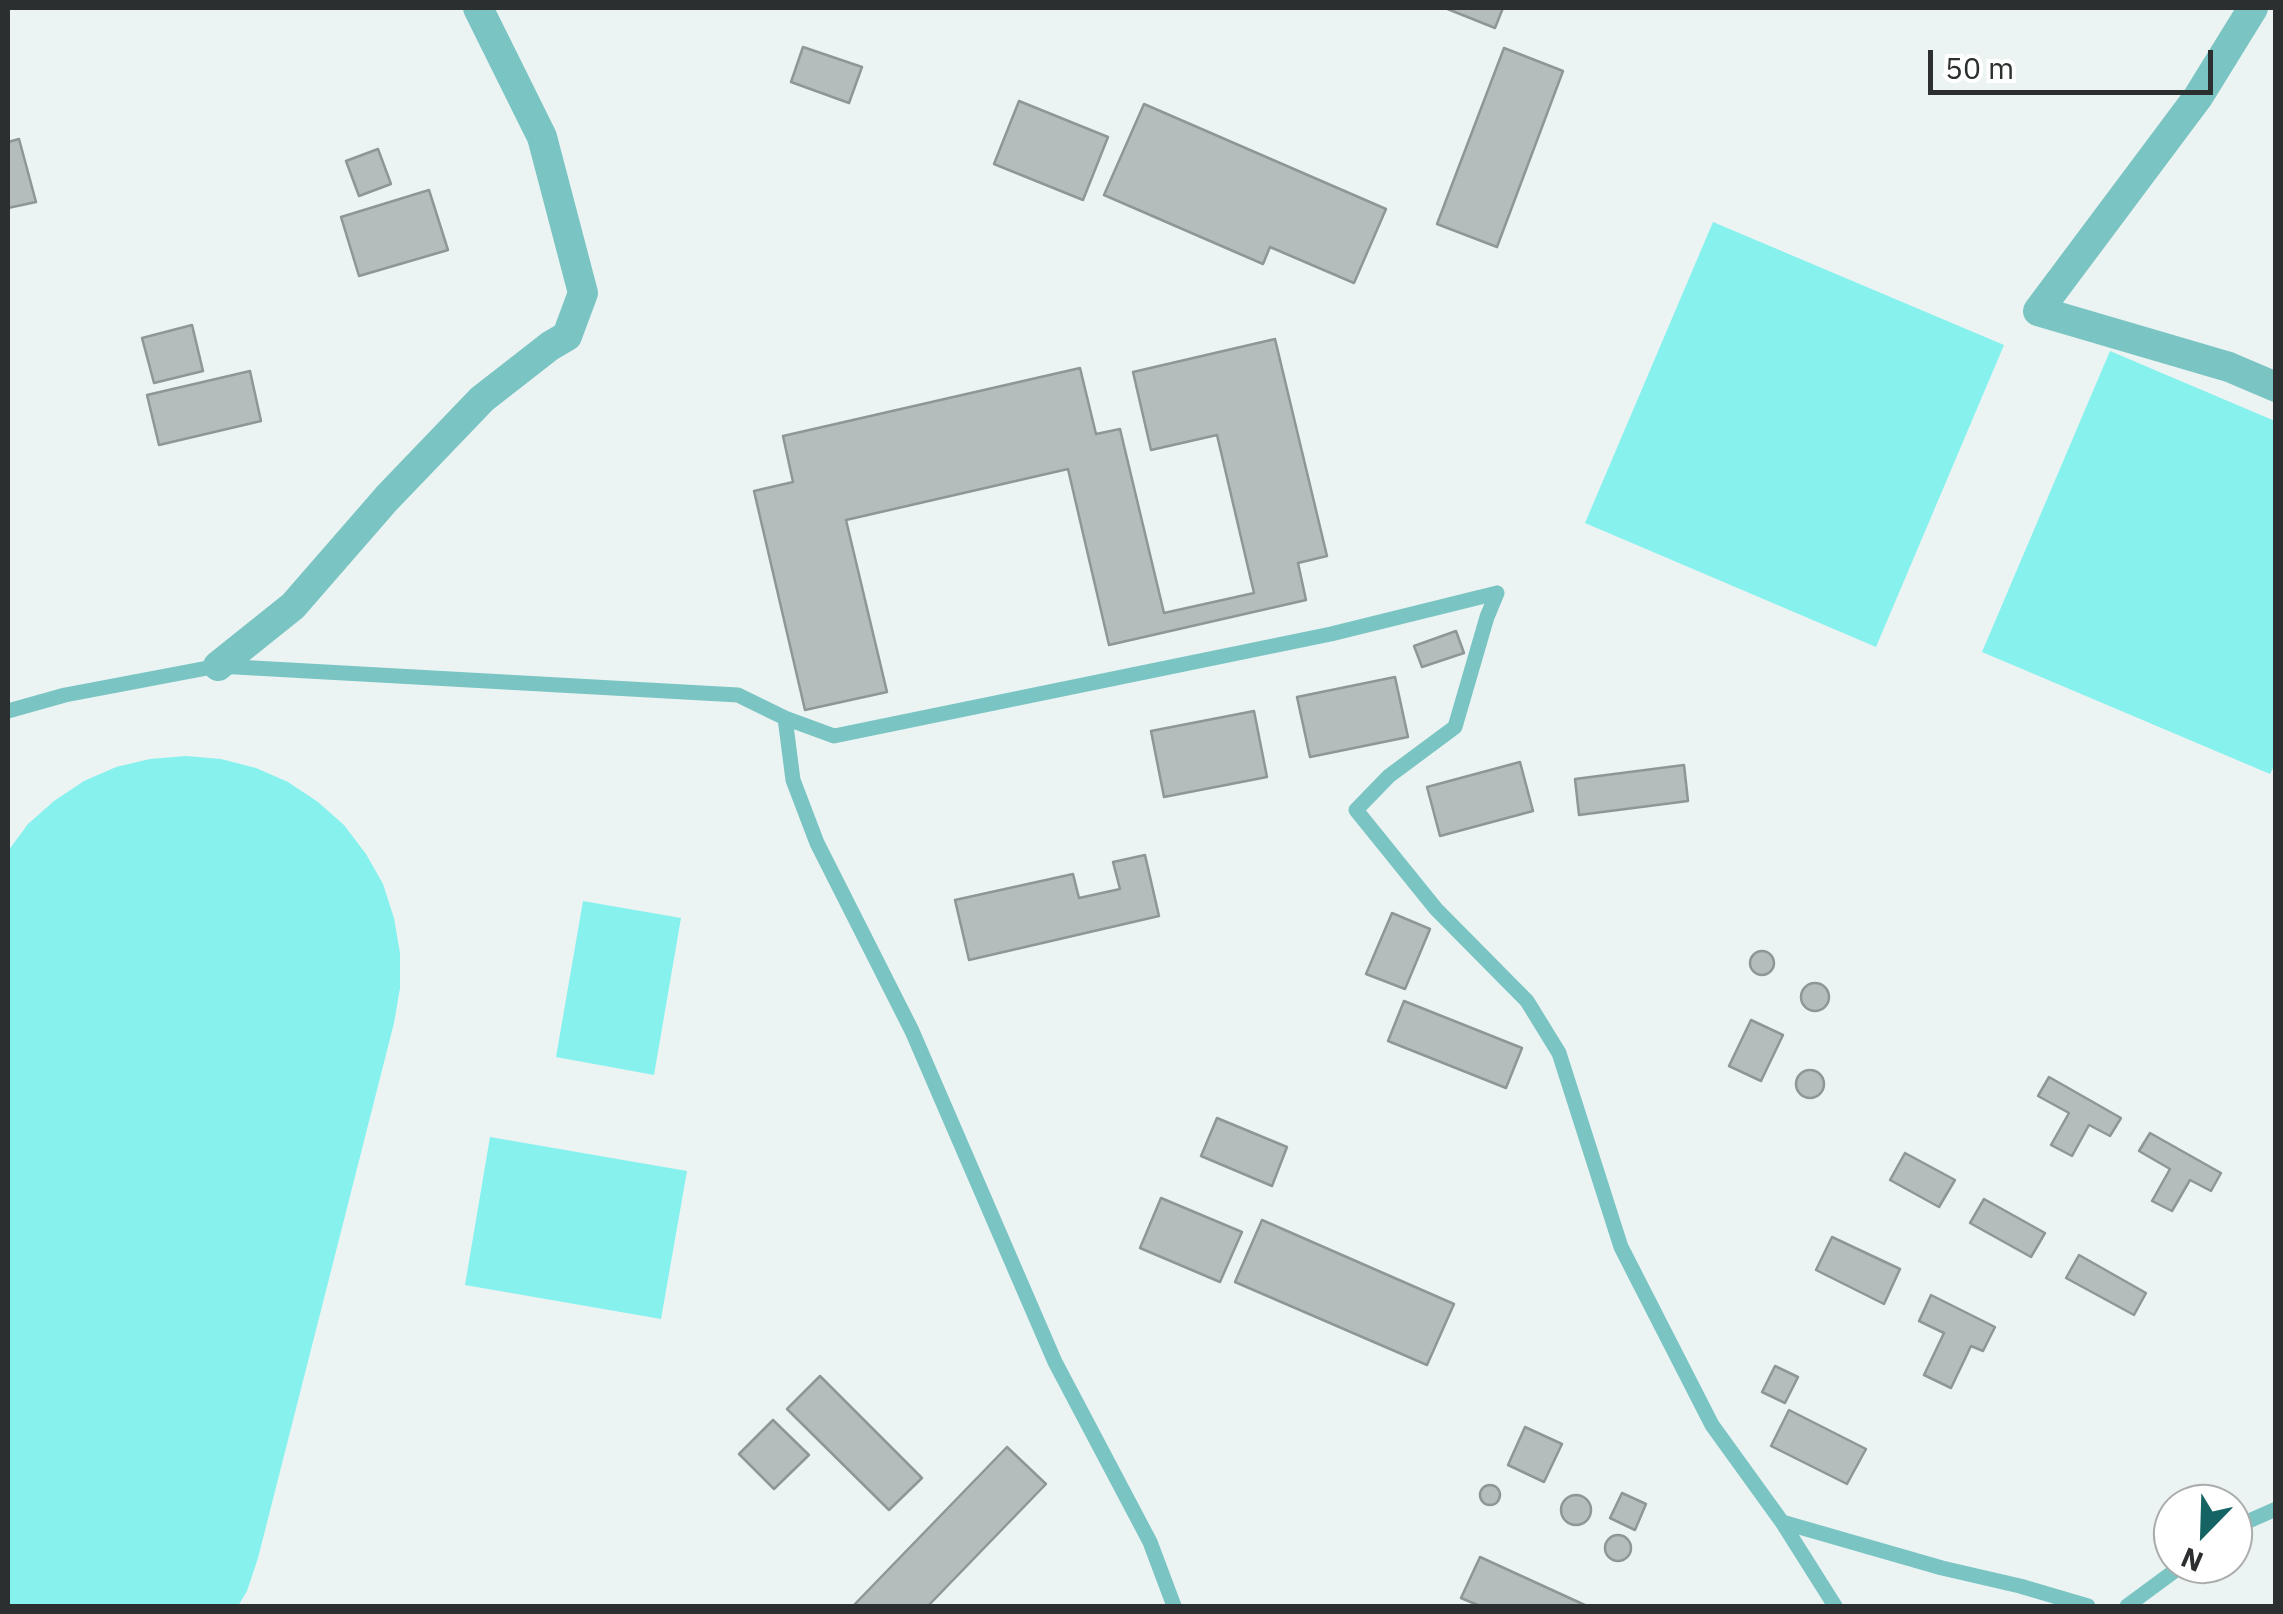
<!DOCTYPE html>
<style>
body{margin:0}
#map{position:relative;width:2283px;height:1614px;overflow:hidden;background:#ebf4f3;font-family:"IBM Plex Sans",sans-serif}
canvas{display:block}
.frame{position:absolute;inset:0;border:10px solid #2c2f2f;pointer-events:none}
.north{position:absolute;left:2153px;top:1484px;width:100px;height:100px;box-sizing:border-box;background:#fff;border:2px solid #abacac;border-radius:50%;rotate:203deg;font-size:28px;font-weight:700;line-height:40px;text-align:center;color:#2c2f2f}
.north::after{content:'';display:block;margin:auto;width:35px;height:45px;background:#156463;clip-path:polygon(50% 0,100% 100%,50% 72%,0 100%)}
.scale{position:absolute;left:1928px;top:50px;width:285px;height:45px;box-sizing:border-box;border:5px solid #2c2f2f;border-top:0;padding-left:12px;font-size:30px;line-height:35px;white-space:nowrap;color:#2c2f2f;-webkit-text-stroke:8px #fff;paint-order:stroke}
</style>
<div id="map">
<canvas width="2283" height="1614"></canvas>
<div class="frame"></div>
<div class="north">N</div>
<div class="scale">50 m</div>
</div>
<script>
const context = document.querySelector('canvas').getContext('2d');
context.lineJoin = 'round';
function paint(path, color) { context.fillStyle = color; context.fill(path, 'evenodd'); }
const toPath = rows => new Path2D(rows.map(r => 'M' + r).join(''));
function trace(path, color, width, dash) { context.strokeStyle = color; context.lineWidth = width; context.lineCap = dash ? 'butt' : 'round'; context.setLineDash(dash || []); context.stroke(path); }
paint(toPath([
 [1713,222,2004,345,1876,647,1585,523],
 [2110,351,2275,421,2276,762,2270,774,1982,652],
 [186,756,221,759,256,768,288,782,318,802,344,825,366,854,383,884,394,918,400,953,400,988,394,1023,258,1558,247,1591,238,1606,8,1606,8,851,28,824,54,801,84,781,116,767,150,759],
 [583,901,681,918,654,1075,556,1057],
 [490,1137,687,1171,661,1319,465,1285]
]), '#87f1ee');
const building = toPath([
 [1445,8,1503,8,1495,28,1445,8],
 [803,47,862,67,849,103,791,82,803,47],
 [1504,48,1563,71,1497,247,1437,224,1504,48],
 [1019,101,1108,137,1083,200,994,164,1019,101],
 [1144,104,1386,209,1354,283,1270,247,1263,264,1104,195,1144,104],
 [19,139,36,202,8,208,8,142,19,139],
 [378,149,391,184,359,196,346,161,378,149],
 [429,190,448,250,359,276,341,217,429,190],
 [192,325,203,371,154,383,142,338,192,325],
 [1275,339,1327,556,1298,563,1306,600,1109,645,1068,469,846,520,887,692,805,710,754,491,793,482,783,436,1080,368,1096,434,1120,429,1164,613,1254,593,1217,435,1151,450,1133,372,1275,339],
 [250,371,261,421,159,445,147,395,250,371],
 [1456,631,1464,653,1422,667,1414,646,1456,631],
 [1395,677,1408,737,1310,757,1297,697,1395,677],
 [1254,711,1267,777,1164,797,1151,731,1254,711],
 [1520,762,1533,811,1440,836,1427,787,1520,762],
 [1684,765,1688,801,1579,815,1575,779,1684,765],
 [1145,855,1159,916,969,960,955,900,1073,874,1079,898,1120,889,1113,862,1145,855],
 [1392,913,1430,929,1405,989,1366,974,1392,913],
 '1750 963a12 12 0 1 1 24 0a12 12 0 1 1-24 0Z',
 '1801 997a14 14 0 1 1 28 0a14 14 0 1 1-28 0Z',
 [1404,1001,1522,1048,1506,1088,1388,1041,1404,1001],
 [1751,1020,1783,1035,1761,1081,1729,1066,1751,1020],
 '1796 1084a14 14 0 1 1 28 0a14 14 0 1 1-28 0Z',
 [2049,1077,2121,1118,2110,1136,2089,1125,2072,1156,2051,1145,2069,1113,2038,1096,2049,1077],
 [1217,1118,1287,1147,1272,1186,1201,1156,1217,1118],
 [2150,1133,2221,1173,2211,1191,2190,1180,2172,1211,2152,1201,2170,1169,2139,1151,2150,1133],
 [1905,1153,1955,1180,1939,1207,1890,1180,1905,1153],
 [1161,1198,1242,1232,1220,1282,1140,1248,1161,1198],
 [1984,1199,2045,1233,2031,1257,1970,1223,1984,1199],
 [1262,1220,1454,1304,1427,1365,1235,1282,1262,1220],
 [1832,1237,1900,1269,1884,1304,1816,1270,1832,1237],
 [2079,1255,2146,1293,2134,1315,2066,1278,2079,1255],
 [1931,1295,1995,1327,1983,1351,1971,1346,1951,1388,1924,1375,1944,1333,1919,1321,1931,1295],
 [1775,1366,1798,1377,1785,1403,1762,1392,1775,1366],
 [820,1376,922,1478,889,1510,787,1409,820,1376],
 [1789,1410,1866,1449,1847,1484,1771,1446,1789,1410],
 [773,1420,809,1455,774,1489,739,1454,773,1420],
 [1525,1427,1562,1444,1544,1482,1508,1465,1525,1427],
 [1007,1447,1046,1484,928,1606,853,1606,1007,1447],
 '1480 1495a10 10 0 1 1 20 0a10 10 0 1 1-20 0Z',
 [1622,1493,1646,1504,1635,1530,1610,1518,1622,1493],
 '1561 1510a15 15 0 1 1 30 0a15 15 0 1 1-30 0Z',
 '1605 1548a13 13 0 1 1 26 0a13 13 0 1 1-26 0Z',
 [1480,1557,1587,1606,1480,1606,1461,1598,1480,1557]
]);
paint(building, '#b4bdbc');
trace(building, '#8e9796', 2.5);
trace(toPath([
 [1497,593,1487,617,1455,727,1389,776,1356,810,1436,909,1527,1001,1559,1053,1621,1247,1712,1425,1782,1522,1835,1606],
 [8,711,65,695,218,666,738,695,785,718,793,780,817,843,912,1031,1055,1362,1150,1542,1174,1606],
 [785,718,834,736,1331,634,1497,593],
 [1782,1522,1942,1568,2020,1586,2088,1606],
 [2233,1528,2276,1509],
 [2127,1606,2184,1564]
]), '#7ac5c3', 15);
trace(toPath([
 [2253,8,2198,97,2038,311,2229,367,2276,387],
 [218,666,293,606,387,498,482,399,550,346,567,336,583,293,542,137,478,8]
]), '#7ac5c3', 30);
</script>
